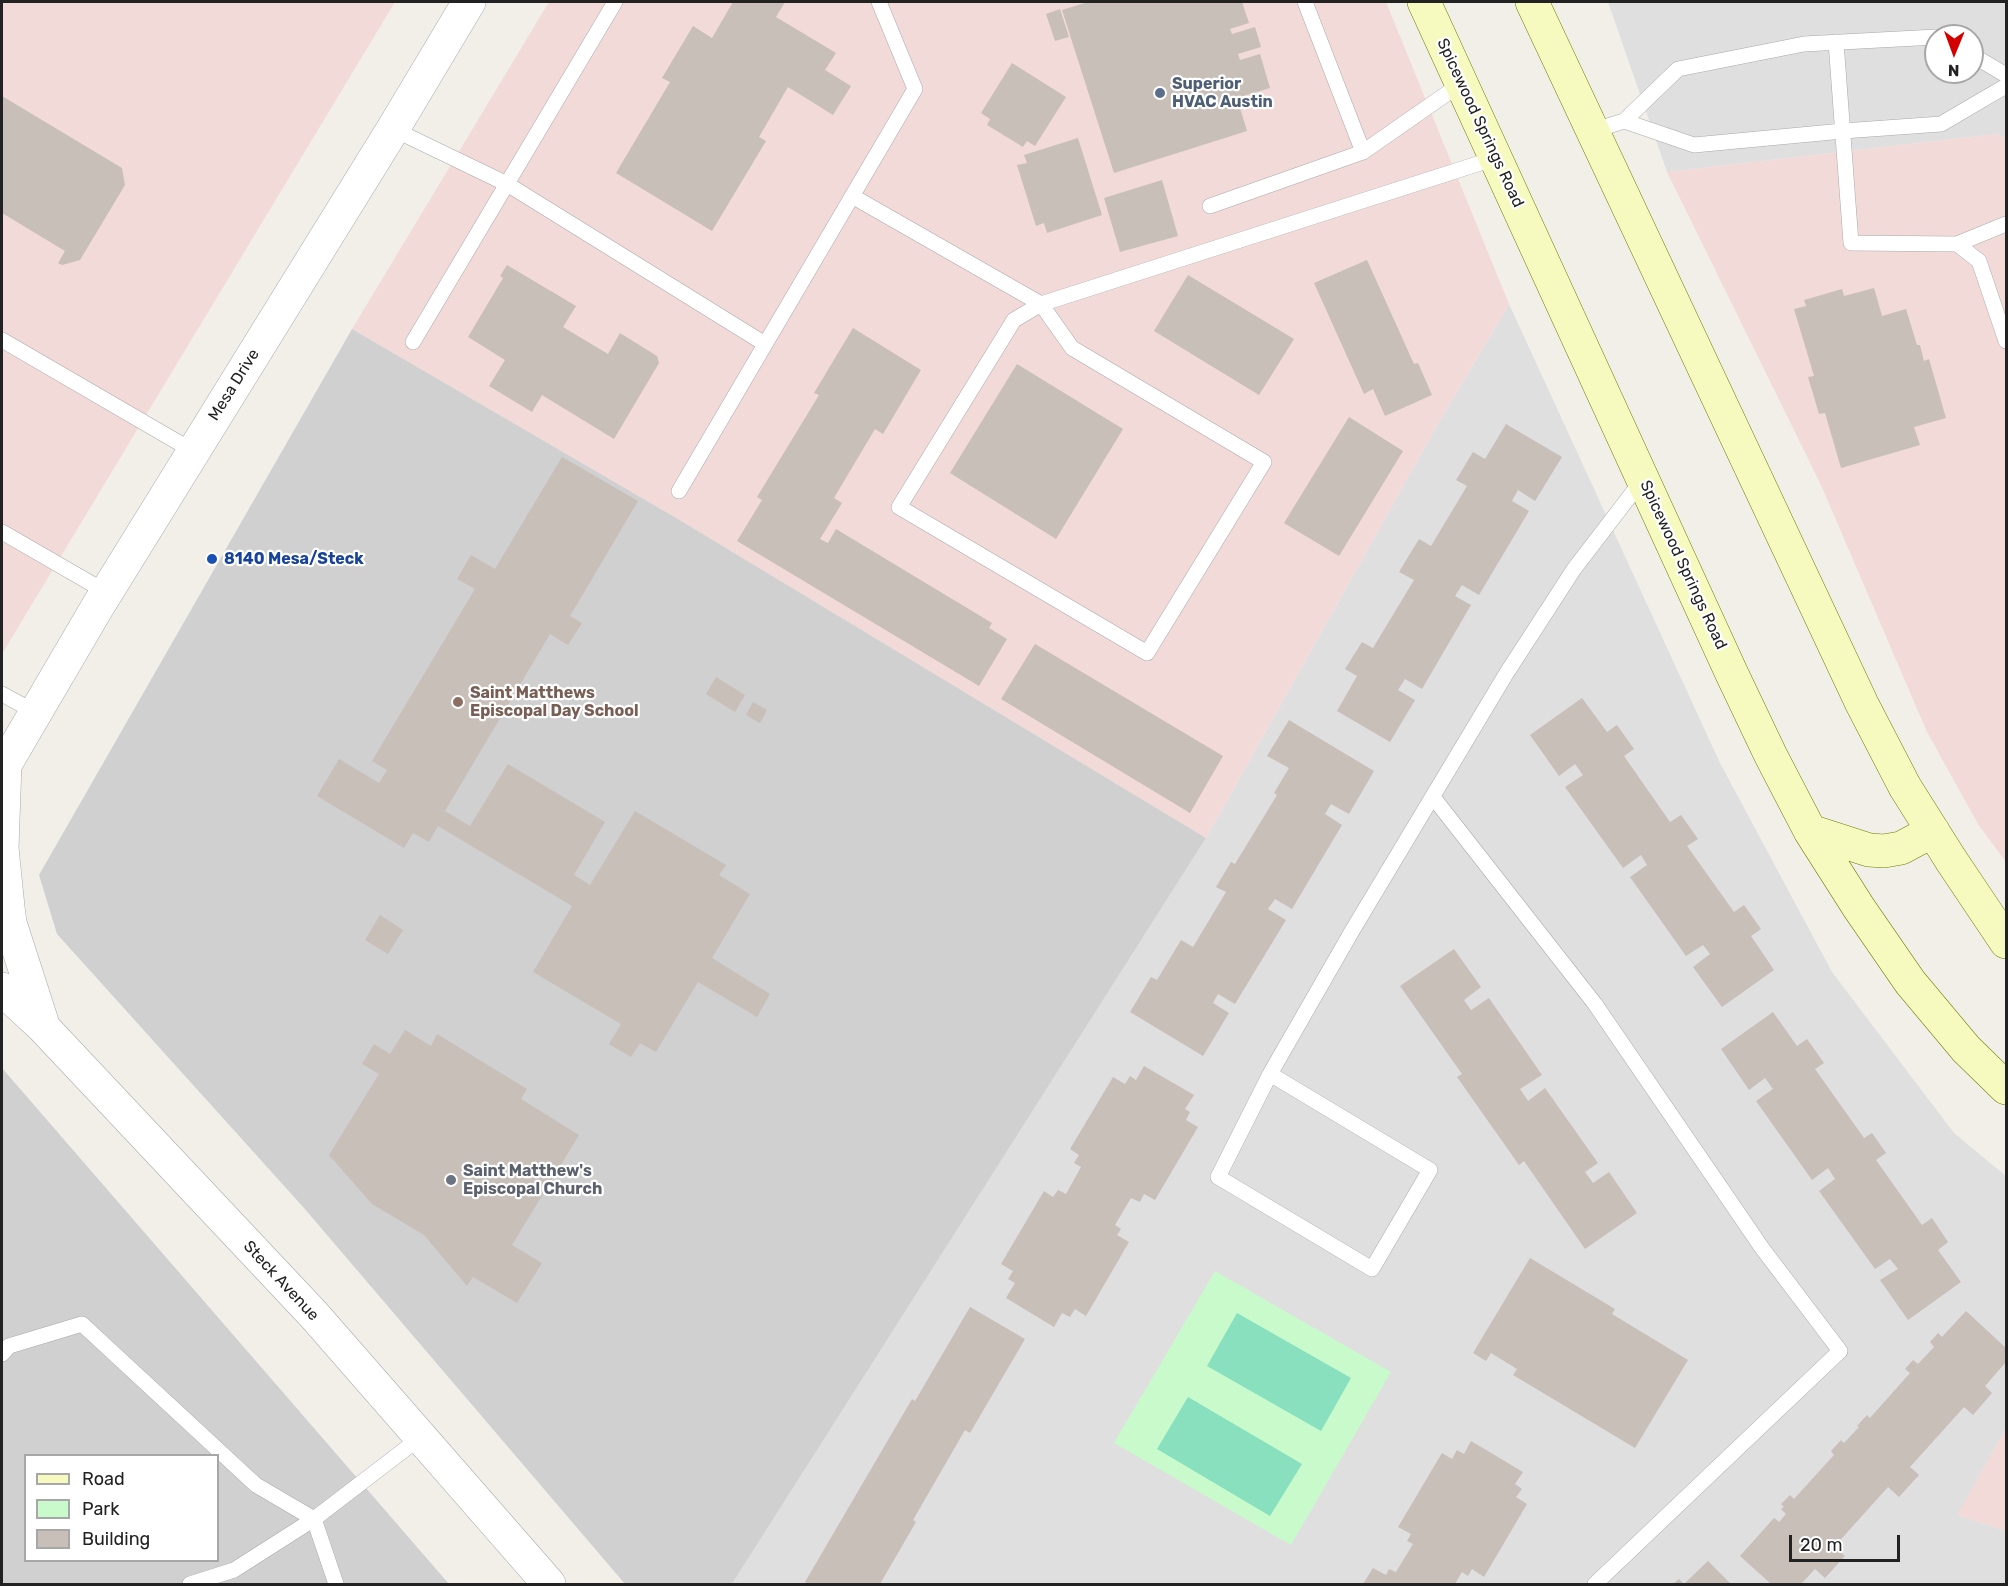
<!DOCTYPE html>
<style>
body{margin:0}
#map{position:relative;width:2008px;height:1586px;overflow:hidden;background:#f2efe9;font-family:Rubik,sans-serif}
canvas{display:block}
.frame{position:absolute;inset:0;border:3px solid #222;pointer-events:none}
.legend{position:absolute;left:24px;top:1454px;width:195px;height:108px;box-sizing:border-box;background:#fff;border:2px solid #a7a7a7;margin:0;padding:8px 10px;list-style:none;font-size:18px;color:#222}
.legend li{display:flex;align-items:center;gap:12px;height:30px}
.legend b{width:30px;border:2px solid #a7a7a7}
.north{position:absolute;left:1924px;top:24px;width:60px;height:60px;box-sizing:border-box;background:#fff;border:2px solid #a7a7a7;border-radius:50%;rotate:181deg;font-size:16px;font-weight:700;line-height:24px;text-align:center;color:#222}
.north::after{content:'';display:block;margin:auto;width:21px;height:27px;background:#d40000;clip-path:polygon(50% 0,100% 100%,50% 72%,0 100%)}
.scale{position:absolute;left:1789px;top:1535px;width:111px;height:27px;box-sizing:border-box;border:3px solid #222;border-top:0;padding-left:8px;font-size:18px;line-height:21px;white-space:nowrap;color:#222;-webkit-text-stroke:4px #fff;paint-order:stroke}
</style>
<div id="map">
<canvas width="2008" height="1586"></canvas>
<div class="frame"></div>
<ul class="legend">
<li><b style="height:8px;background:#f7fabf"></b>Road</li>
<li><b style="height:16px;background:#c8facc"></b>Park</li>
<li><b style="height:16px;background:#c7bfb8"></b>Building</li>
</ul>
<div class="north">N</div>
<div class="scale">20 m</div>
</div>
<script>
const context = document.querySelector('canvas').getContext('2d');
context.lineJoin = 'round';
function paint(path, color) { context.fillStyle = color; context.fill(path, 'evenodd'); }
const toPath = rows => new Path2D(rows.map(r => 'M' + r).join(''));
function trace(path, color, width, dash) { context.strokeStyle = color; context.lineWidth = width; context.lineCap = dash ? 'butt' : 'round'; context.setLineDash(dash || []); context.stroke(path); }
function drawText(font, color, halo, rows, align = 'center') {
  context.font = font + ' Rubik,sans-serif'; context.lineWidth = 4.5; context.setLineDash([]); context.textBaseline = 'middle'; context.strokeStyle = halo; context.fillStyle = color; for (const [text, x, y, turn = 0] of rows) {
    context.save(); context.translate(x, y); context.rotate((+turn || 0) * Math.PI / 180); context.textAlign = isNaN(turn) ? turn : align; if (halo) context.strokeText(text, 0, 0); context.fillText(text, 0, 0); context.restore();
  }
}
paint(toPath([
 [1608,2,2006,2,2006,139,1997,134,1667,172],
 [1936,36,1972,36,1972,72,1936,72],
 [1509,304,1720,763,1832,972,1954,1133,2006,1176,2006,1428,1958,1515,2006,1531,2006,1584,732,1584,1206,838,1439,422]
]), '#e0dfdf');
paint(toPath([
 [2,2,395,2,2,654],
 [549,2,1386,2,1509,304,1439,422,1206,838,678,519,352,329],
 [1997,134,2006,139,2006,862,1978,824,1927,732,1821,485,1667,172],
 [2006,1428,2006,1531,1957,1515]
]), '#f2dad9');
paint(toPath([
 [352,329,678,519,1206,838,732,1584,625,1584,304,1208,57,934,39,875],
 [2,1068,449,1584,2,1584],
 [26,1456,218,1456,218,1560,26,1560]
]), '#d0d0d0');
paint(toPath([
 [1215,1271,1391,1372,1291,1545,1114,1443]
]), '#c8facc');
paint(toPath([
 [1237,1313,1351,1378,1321,1431,1207,1366],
 [1188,1397,1302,1464,1270,1516,1157,1449]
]), '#88e0be');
paint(toPath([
 [733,2,785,2,776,17,836,53,825,70,851,86,833,115,788,87,759,137,766,141,712,231,616,173,670,82,662,78,693,26,712,38],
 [1088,2,1242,2,1249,23,1230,29,1232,34,1255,27,1261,47,1238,54,1240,60,1260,54,1270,88,1237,98,1247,131,1114,173,1062,10],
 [1060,9,1069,37,1055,41,1046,14],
 [1012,63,1066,97,1035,146,1027,141,1023,147,987,125,990,119,981,113],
 [2,96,122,168,125,185,80,260,62,265,58,263,65,251,2,213],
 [1078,138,1102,215,1047,233,1044,223,1036,226,1017,165,1027,163,1024,155],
 [1162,180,1178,236,1120,252,1104,198],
 [1367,260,1414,364,1418,363,1432,395,1385,416,1373,389,1364,394,1314,283],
 [507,265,576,306,563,327,608,354,620,333,657,356,659,363,614,439,542,395,532,412,489,386,505,360,468,337,503,278,500,276],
 [1188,275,1294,339,1259,395,1154,331],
 [1874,288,1882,316,1906,309,1917,345,1920,345,1924,361,1929,359,1946,418,1914,427,1920,445,1841,468,1825,413,1819,414,1808,377,1814,376,1794,309,1806,306,1804,300,1842,289,1844,296],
 [853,328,921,370,883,434,875,429,834,498,842,503,820,539,828,543,836,529,992,623,989,628,1007,639,979,686,737,541,762,500,757,497,819,395,814,393],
 [1017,364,1123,429,1056,539,950,473],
 [1349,417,1403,451,1339,556,1284,523],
 [1506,424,1562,457,1535,501,1518,490,1512,501,1529,511,1479,595,1462,585,1455,596,1471,605,1422,689,1405,679,1398,690,1415,700,1390,742,1337,711,1357,676,1345,669,1362,642,1373,648,1414,580,1399,572,1419,539,1431,546,1467,486,1456,480,1473,452,1485,459],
 [562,457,638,501,570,616,582,623,568,645,550,634,445,811,470,826,508,764,605,822,574,875,590,885,635,811,726,865,719,875,750,894,712,958,770,994,757,1017,698,982,656,1052,640,1043,631,1057,609,1044,621,1024,533,972,572,906,438,826,429,842,413,833,404,848,317,796,339,759,379,783,387,770,372,761,475,589,457,579,471,555,495,569],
 [1035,644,1223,756,1190,813,1001,699],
 [716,677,745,695,735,712,706,694],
 [1582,698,1607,732,1617,725,1634,749,1624,756,1670,822,1681,815,1698,839,1687,846,1734,912,1744,905,1761,929,1751,936,1774,970,1722,1007,1693,967,1710,954,1703,945,1686,956,1630,877,1647,865,1641,855,1623,868,1565,787,1583,775,1575,764,1559,776,1530,735],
 [753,702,767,710,760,723,746,715],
 [1289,720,1374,771,1349,814,1331,804,1325,814,1342,825,1292,909,1275,899,1268,909,1286,920,1235,1004,1218,994,1213,1003,1229,1013,1203,1056,1130,1012,1151,977,1157,980,1181,940,1193,947,1226,892,1216,887,1231,862,1235,864,1277,795,1274,793,1289,768,1267,756],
 [380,915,403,930,388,954,365,940],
 [1454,949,1481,987,1464,1000,1471,1010,1489,998,1542,1075,1520,1089,1528,1101,1545,1088,1598,1163,1585,1172,1593,1183,1609,1172,1637,1213,1585,1249,1524,1161,1519,1165,1457,1077,1462,1074,1400,986],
 [1773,1012,1797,1046,1807,1039,1824,1063,1815,1069,1864,1138,1872,1133,1886,1153,1876,1160,1922,1225,1932,1218,1948,1242,1938,1250,1961,1282,1908,1320,1880,1280,1898,1269,1890,1259,1875,1269,1819,1191,1835,1179,1828,1168,1812,1180,1756,1101,1773,1089,1765,1078,1749,1090,1721,1049],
 [405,1030,431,1046,437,1034,527,1089,521,1099,579,1135,512,1245,542,1263,517,1303,473,1277,467,1286,424,1235,372,1204,329,1155,379,1074,362,1064,374,1044,390,1054],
 [1144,1066,1194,1095,1185,1109,1190,1112,1186,1120,1198,1127,1155,1200,1144,1194,1140,1202,1131,1198,1115,1225,1121,1229,1117,1235,1129,1242,1086,1316,1075,1309,1070,1317,1062,1313,1054,1327,1006,1298,1015,1283,1008,1279,1013,1271,1001,1264,1044,1191,1053,1197,1058,1190,1066,1194,1081,1167,1074,1163,1079,1155,1070,1149,1113,1077,1125,1084,1130,1076,1136,1080],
 [1530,1258,1615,1309,1612,1314,1688,1360,1635,1448,1513,1375,1517,1369,1491,1353,1486,1361,1473,1353],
 [970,1307,1025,1339,970,1433,965,1430,913,1520,916,1522,880,1584,809,1584,805,1582,912,1399,915,1401],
 [1966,1311,2006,1348,2006,1362,1985,1386,1992,1393,1973,1415,1964,1407,1910,1467,1919,1475,1899,1497,1888,1487,1834,1547,1845,1556,1825,1578,1815,1569,1801,1584,1771,1584,1740,1556,1774,1518,1779,1522,1786,1514,1781,1509,1784,1507,1781,1504,1790,1495,1794,1499,1834,1455,1831,1451,1841,1440,1844,1443,1859,1427,1857,1426,1867,1415,1870,1418,1910,1373,1905,1369,1913,1360,1918,1364,1934,1347,1930,1342,1938,1333,1942,1337],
 [1471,1441,1523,1472,1515,1484,1522,1489,1516,1497,1527,1504,1484,1577,1472,1569,1468,1576,1462,1572,1455,1584,1363,1584,1373,1568,1386,1575,1389,1569,1396,1572,1413,1544,1407,1541,1411,1534,1398,1527,1442,1453,1452,1459,1457,1450,1464,1454],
 [1708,1561,1731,1584,1673,1584,1679,1579,1684,1584]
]), '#c7bfb8');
const service = toPath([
 [1305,2,1363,152],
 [1836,42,1851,243,1957,244,2006,224],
 [1972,55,2006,75],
 [1624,121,1694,145,1843,131,1941,124,2006,86],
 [393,129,507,184,765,344],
 [1592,131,1624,121,1678,69,1804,44,1936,37],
 [852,196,1041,304,1496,158],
 [1210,206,1363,152,1462,83],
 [1957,244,1979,261,2006,341],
 [1041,304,1072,348,1264,462,1147,653,899,507,1014,320,1041,304],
 [2,340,193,451],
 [413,342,615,2],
 [679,491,915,89,879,2],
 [2,532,106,592],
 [2,694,35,712],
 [1433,797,1595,1004,1762,1248,1840,1351,1595,1584],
 [1270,1074,1218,1177,1372,1269,1430,1170,1270,1074,1352,931,1506,674,1574,569,1643,479],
 [2,1354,9,1346,82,1324,256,1485,314,1519,336,1584],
 [190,1584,234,1570,314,1519,421,1437]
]);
const tertiary = toPath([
 [5,764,2,848,8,907,10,923,42,1022],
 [2,770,98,606,393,129,469,2],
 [2,989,43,1027,314,1315,549,1584]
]);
const secondary = toPath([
 [1424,2,1731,672,1771,756,1810,831,1859,908,1910,982,1966,1049,2006,1088],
 [1532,2,1862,704,1905,787,1951,860,2006,942],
 [1810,831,1869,850,1884,851,1901,848,1933,831]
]);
trace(service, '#a9a9a9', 16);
trace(tertiary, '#a9a9a9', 34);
trace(secondary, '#707d05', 34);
trace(service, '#fff', 15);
trace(tertiary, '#fff', 33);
trace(secondary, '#f7fabf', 33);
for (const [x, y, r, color] of [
 [1160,93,6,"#5c6f8a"],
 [212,559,6,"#1a4fb4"],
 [458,702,6,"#8d6e63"],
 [451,1180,6,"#6b7280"]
]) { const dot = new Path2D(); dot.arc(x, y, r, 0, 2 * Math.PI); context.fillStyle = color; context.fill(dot); trace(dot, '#fff', 2); }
drawText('bold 16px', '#4e5e75', '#fff', [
 ["Superior",1172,84],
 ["HVAC Austin",1172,102]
], 'left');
drawText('16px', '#222', '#fff', [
 ["Spicewood Springs Road",1480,123,65],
 ["Mesa Drive",234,385,-58],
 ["Spicewood Springs Road",1683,565,65],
 ["Steck Avenue",281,1281,47]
]);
drawText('bold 16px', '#164399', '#fff', [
 ["8140 Mesa/Steck",224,559]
], 'left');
drawText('bold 16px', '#785e54', '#fff', [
 ["Saint Matthews",470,693],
 ["Episcopal Day School",470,711]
], 'left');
drawText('bold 16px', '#5b616d', '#fff', [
 ["Saint Matthew's",463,1171],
 ["Episcopal Church",463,1189]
], 'left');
</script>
